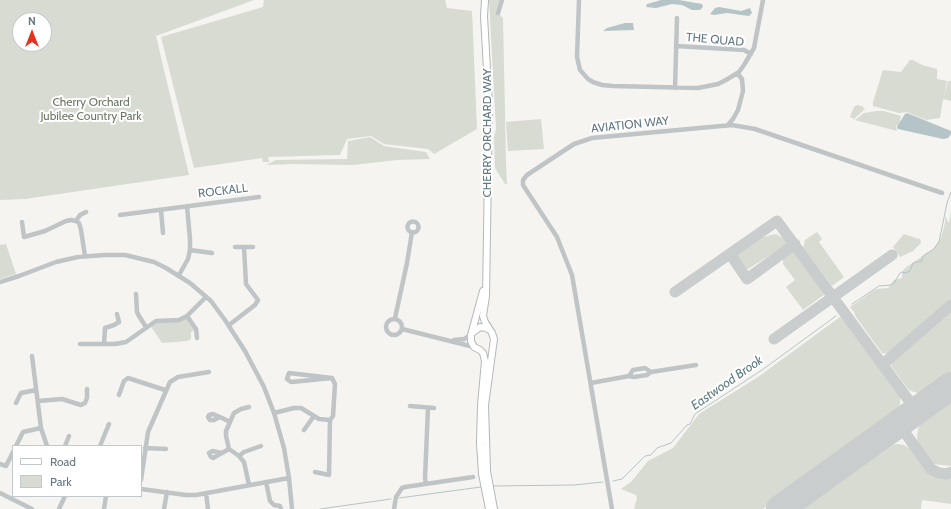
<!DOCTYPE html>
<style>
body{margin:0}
#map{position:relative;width:951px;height:509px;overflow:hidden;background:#f5f4f0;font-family:Cabin,sans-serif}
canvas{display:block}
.legend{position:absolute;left:12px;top:445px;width:130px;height:52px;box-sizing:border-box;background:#fff;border:1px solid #c1c9cd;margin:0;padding:5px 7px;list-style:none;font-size:12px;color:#637882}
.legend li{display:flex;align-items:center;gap:8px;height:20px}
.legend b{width:20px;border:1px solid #c1c9cd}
.north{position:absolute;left:12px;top:12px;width:40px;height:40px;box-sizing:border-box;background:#fff;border:1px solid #c1c9cd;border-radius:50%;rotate:0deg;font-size:11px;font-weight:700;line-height:16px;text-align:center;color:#637882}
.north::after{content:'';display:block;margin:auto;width:14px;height:18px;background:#e5321f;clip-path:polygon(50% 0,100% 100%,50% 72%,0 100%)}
</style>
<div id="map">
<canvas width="951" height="509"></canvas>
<ul class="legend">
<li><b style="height:5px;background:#fff"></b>Road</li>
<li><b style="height:11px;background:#d7dbd1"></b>Park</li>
</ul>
<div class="north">N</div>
</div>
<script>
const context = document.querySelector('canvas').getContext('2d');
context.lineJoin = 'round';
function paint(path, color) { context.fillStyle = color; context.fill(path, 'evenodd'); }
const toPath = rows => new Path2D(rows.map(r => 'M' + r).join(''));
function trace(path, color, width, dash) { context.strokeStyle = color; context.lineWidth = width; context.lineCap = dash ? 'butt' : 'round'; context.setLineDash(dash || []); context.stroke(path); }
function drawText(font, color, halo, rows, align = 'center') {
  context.font = font + ' Cabin,sans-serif'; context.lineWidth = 4; context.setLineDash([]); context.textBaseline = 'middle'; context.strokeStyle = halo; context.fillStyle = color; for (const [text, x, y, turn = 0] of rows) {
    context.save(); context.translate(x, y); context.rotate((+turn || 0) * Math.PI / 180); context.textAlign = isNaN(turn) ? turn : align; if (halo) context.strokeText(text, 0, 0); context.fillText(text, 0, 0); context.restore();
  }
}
paint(toPath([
 [0,0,254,0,156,36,189,175,25,199,0,200],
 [20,20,44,20,44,44,20,44],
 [264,0,445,0,447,8,472,11,477,129,434,154,428,149,384,144,371,136,347,139,340,155,268,157,269,162,263,162,262,158,194,168,161,37,263,7],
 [489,0,500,0,496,11,503,18,506,162,507,184,505,184,495,168,494,137,496,129],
 [910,60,913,60,922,65,937,69,937,79,947,81,944,98,948,81,951,81,951,101,943,99,940,118,926,120,907,112,899,113,873,106,873,102,883,70,901,72],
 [857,105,862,106,865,109,854,119,850,117,854,107],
 [877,111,884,111,901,116,899,124,896,126,897,131,855,120,864,113],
 [541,119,544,149,508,151,506,122],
 [370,137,384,146,426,152,430,159,397,160,353,165,292,164,266,165,276,160,347,159,348,141],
 [951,211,951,302,891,354,882,353,856,317,854,312,850,307,873,291,877,289,888,288,894,280,902,278,902,272,905,268,933,249,941,238,945,223,945,216,949,223],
 [817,232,822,239,819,242,844,277,832,286,803,248,805,240],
 [776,234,786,240,788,244,748,269,742,268,736,259,737,255,763,237],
 [904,234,919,239,920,238,921,243,913,251,900,257,893,247],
 [6,244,16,274,0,279,0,245],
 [791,251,795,252,825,294,803,310,786,287,795,280,783,264,783,256],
 [951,307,951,374,927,392,918,393,911,391,908,389,891,366,893,359],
 [187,316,196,329,191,332,191,339,187,341,162,343,150,325,153,322,175,320],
 [840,317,848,323,900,395,900,405,896,413,763,509,634,509,637,498,636,495,621,489,631,482,648,461,673,448,699,414,758,377],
 [951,403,951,466,933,464,918,442,917,438,918,429,920,425],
 [897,444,904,445,911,449,932,475,941,479,951,478,951,504,922,500,921,509,803,509,893,445]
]), '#d7dbd1');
paint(toPath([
 [661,0,679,0,702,4,703,7,700,10,692,10,682,5,672,4,656,8,646,7,647,4],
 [719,7,741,11,750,8,752,13,749,16,727,13,714,15,710,14,715,8],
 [625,23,633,23,634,30,603,31,607,28],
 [907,113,951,131,951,134,948,138,943,139,898,129,897,127,898,125,905,114]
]), '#b5c4c6');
trace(toPath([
 [852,304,879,286,891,285,894,283,900,273,902,272,906,273,910,271,913,263,922,261,923,256,934,249,939,242,947,203,951,192],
 [613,481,622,479,645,456,651,455,657,448,671,443,687,425,690,424,695,414,762,370,836,316],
 [493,486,574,485,603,482],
 [399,498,481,487],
 [320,509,391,499]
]), '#b5c4c6', 1);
trace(toPath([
 [730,254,747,279,795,244],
 [675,292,777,221,910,402,915,405,921,405,927,403],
 [774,339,892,255],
 [883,364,951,305],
 [909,416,905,421,903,430,931,469,939,473,947,474,951,472],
 [890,430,899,430,905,434]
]), '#cacdcd', 11);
trace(toPath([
 [780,509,951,386]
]), '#cacdcd', 28);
const major = toPath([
 [485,0,484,16,489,105,486,296,483,316,485,322,492,333,494,339,485,405,487,471,494,509],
 [483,291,471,335,471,341,474,347,480,350,483,353,485,361,481,405,480,443,482,474,489,509],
 [472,333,480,327,486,328,490,330]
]);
trace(major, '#b2b8ba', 8);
trace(toPath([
 [579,0,577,57,580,70,588,79,593,82,602,85,613,86,698,88,718,84,726,80,739,72,744,65,754,48,763,0],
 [498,13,502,0],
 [676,46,744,50,751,54],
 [675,88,677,18],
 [728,125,733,119,738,110,743,91,742,79,737,73],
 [161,210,163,233],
 [120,215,259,197],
 [76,221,80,215,86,212],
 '407.5 227a5.5 5.5 0 1 1 11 0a5.5 5.5 0 1 1-11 0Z',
 [22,222,24,237,45,231,66,221,71,220,76,221,79,223,81,230,85,256],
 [244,247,253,247],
 [190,250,212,253],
 [179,275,188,259,190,250,190,239,187,206],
 [0,282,19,276,56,262,78,257,105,255,125,255,154,262,166,268,190,283,211,301,225,320,245,351,264,387,274,413,284,448,289,478,292,509],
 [136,294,137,312,139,316,146,327],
 [187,316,196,329,197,338],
 [395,318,407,263,412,232],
 '386 327a8 8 0 1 1 16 0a8 8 0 1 1-16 0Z',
 [229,325,255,305,258,300,246,284,244,247,235,247],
 [402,329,474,347],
 [454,340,464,339,471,335],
 [80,344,115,344,126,342,156,321,179,320,187,316,206,297],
 [104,344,105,328,114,325,119,322,117,314],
 [32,356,41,428,47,446],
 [629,376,633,370,645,368,651,372],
 [591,383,629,376,634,377,647,375,651,372,696,365],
 [119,395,124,381,128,378,165,390],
 [38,401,62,399,81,405,85,403,87,398,87,389],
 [16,403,21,393,36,390],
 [410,406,434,408],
 [249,407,241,409,234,413,226,431,226,436,229,449,239,456,244,462,249,485],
 [274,413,294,408,301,408,319,419,330,420],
 [220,417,213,414,209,415,208,417,210,420,214,420,220,417,230,422],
 [304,430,314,416],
 [16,446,23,432,41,428],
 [65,446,69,436],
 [100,446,109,424],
 [145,448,166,449],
 [222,453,212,451,209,453,211,457,213,458,229,449],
 [239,456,244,452,261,446],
 [0,464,6,466,13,452],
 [315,472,329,475,330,420,333,416,335,384,332,378,289,373,287,379,291,382,332,378],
 [141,480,148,432,170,382,178,377,209,372],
 [266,482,270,501,274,505,280,506,281,509],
 [426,484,425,478,428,408],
 [141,489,186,495,196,495,289,478],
 [0,493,32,509],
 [206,493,208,509],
 [59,509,65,496],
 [104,509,106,496],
 [164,509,167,492],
 [394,509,396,497,402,488,405,487,473,477],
 [612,509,572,275,557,237,523,185,523,180,527,175,574,144,592,138,732,125,755,129,942,193]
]), '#bfc4c6', 4.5);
trace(major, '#fff', 6);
drawText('12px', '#637882', '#fff', [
 ["THE QUAD",715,40,5],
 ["AVIATION WAY",630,125,-6],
 ["CHERRY ORCHARD WAY",487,133,-90],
 ["ROCKALL",223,191,-7]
]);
drawText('12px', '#6a7962', '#fff', [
 ["Cherry Orchard",91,102],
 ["Jubilee Country Park",91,116]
]);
drawText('italic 13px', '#5f7b7f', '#fff', [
 ["Eastwood Brook",727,383,-35]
]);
</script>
